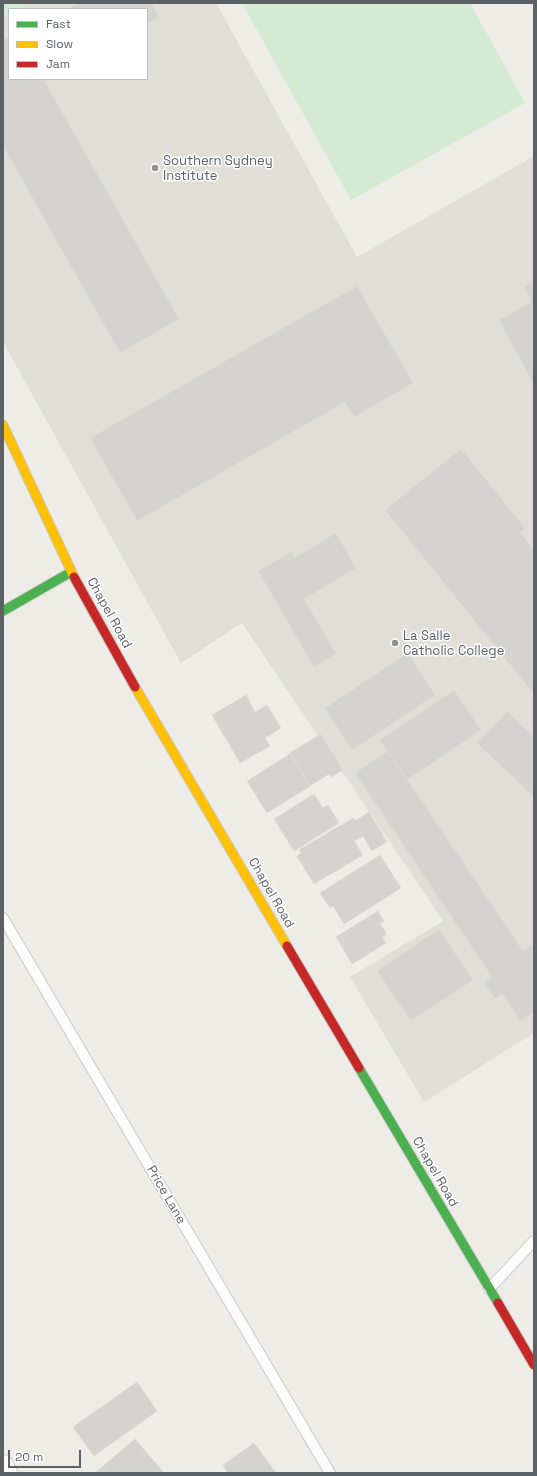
<!DOCTYPE html>
<style>
body{margin:0}
#map{position:relative;width:537px;height:1476px;overflow:hidden;background:#edece7;font-family:"Space Grotesk",sans-serif}
canvas{display:block}
.frame{position:absolute;inset:0;border:4px solid #5c6166;pointer-events:none}
.legend{position:absolute;left:8px;top:8px;width:140px;height:72px;box-sizing:border-box;background:#fff;border:1px solid #bec0c2;margin:0;padding:5px 7px;list-style:none;font-size:12px;color:#5c6166}
.legend li{display:flex;align-items:center;gap:8px;height:20px}
.legend b{width:20px;border:1px solid #bec0c2}
.scale{position:absolute;left:8px;top:1450px;width:73px;height:18px;box-sizing:border-box;border:2px solid #5c6166;border-top:0;padding-left:5px;font-size:12px;line-height:14px;white-space:nowrap;color:#5c6166;-webkit-text-stroke:3px #fff;paint-order:stroke}
</style>
<div id="map">
<canvas width="537" height="1476"></canvas>
<div class="frame"></div>
<ul class="legend">
<li><b style="height:5px;background:#4caf50"></b>Fast</li>
<li><b style="height:5px;background:#ffc107"></b>Slow</li>
<li><b style="height:5px;background:#c62828"></b>Jam</li>
</ul>
<div class="scale">20 m</div>
</div>
<script>
const context = document.querySelector('canvas').getContext('2d');
context.lineJoin = 'round';
function paint(path, color) { context.fillStyle = color; context.fill(path, 'evenodd'); }
const toPath = rows => new Path2D(rows.map(r => 'M' + r).join(''));
function trace(path, color, width, dash) { context.strokeStyle = color; context.lineWidth = width; context.lineCap = dash ? 'butt' : 'round'; context.setLineDash(dash || []); context.stroke(path); }
function drawText(font, color, halo, rows, align = 'center') {
  context.font = font + ' "Space Grotesk",sans-serif'; context.lineWidth = 3; context.setLineDash([]); context.textBaseline = 'middle'; context.strokeStyle = halo; context.fillStyle = color; for (const [text, x, y, turn = 0] of rows) {
    context.save(); context.translate(x, y); context.rotate((+turn || 0) * Math.PI / 180); context.textAlign = isNaN(turn) ? turn : align; if (halo) context.strokeText(text, 0, 0); context.fillText(text, 0, 0); context.restore();
  }
}
paint(toPath([
 [3,3,216,3,357,257,534,156,534,1033,424,1102,350,977,443,921,242,623,181,663,3,342],
 [9,9,147,9,147,79,9,79]
]), '#e0ded7');
paint(toPath([
 [3,3,31,3,20,9,9,9,9,15,3,19],
 [242,3,470,3,525,103,351,200]
]), '#d4ead2');
const building = toPath([
 [78,3,151,3,159,17,147,24,147,9,68,9,78,3],
 [9,37,9,79,50,79,45,82,179,319,120,353,3,146,3,40,9,37],
 [534,282,534,385,499,320,532,302,525,287,534,282],
 [357,286,413,383,354,417,345,402,137,521,90,438,357,286],
 [461,449,525,528,520,533,534,550,534,694,385,510,461,449],
 [336,533,356,568,304,599,336,654,314,667,258,571,291,552,294,558,336,533],
 [408,653,435,695,352,750,325,708,408,653],
 [454,690,481,730,407,780,380,740,454,690],
 [246,695,255,712,267,705,281,728,265,738,270,746,240,763,212,715,246,695],
 [507,712,534,737,534,797,477,743,507,712],
 [321,734,343,770,331,777,329,774,310,786,290,753,321,734],
 [388,751,523,951,534,944,534,1012,521,1021,502,994,495,999,484,983,492,977,355,773,388,751],
 [290,754,310,786,267,813,247,781,290,754],
 [314,794,323,808,328,805,339,823,294,851,274,819,314,794],
 [369,812,387,842,372,851,363,836,354,841,363,855,314,884,297,856,301,853,299,850,353,818,355,821,369,812],
 [380,855,401,888,344,924,333,906,330,908,320,893,380,855],
 [378,911,384,921,380,923,387,935,382,937,386,943,352,964,336,937,378,911],
 [439,929,473,980,411,1021,377,971,439,929],
 [137,1382,157,1411,94,1456,73,1427,137,1382],
 [135,1439,164,1473,95,1473,135,1439],
 [254,1443,276,1473,228,1473,223,1465,254,1443]
]);
paint(building, '#d4d3d0');
trace(building, '#dcdbd6', 1);
const lane = toPath([
 [3,918,330,1473],
 [489,1289,534,1241]
]);
const street = toPath([
 [3,1465,7,1473]
]);
const fast = toPath([
 [3,611,71,572],
 [359,1068,498,1303]
]);
const slow = toPath([
 [3,425,74,577],
 [135,687,287,946]
]);
const jam = toPath([
 [74,577,135,687],
 [287,946,359,1068],
 [498,1303,534,1365]
]);
trace(lane, '#cacac9', 12);
trace(street, '#cacac9', 22);
trace(fast, '#c9c9c8', 11);
trace(slow, '#c9c9c8', 11);
trace(jam, '#c9c9c8', 11);
trace(lane, '#fcfcfb', 10);
trace(street, '#fcfcfb', 20);
trace(fast, '#4caf50', 9);
trace(slow, '#ffc107', 9);
trace(jam, '#c62828', 9);
for (const [x, y, r, color] of [
 [155,168,4,"#8f9293"],
 [395,643,4,"#8f9293"]
]) { const dot = new Path2D(); dot.arc(x, y, r, 0, 2 * Math.PI); context.fillStyle = color; context.fill(dot); trace(dot, '#fff', 1.5); }
drawText('13px', '#5c6166', '#fff', [
 ["Southern Sydney",163,161],
 ["Institute",163,176],
 ["La Salle",403,636],
 ["Catholic College",403,651]
], 'left');
drawText('13px', '#5c6166', '#fff', [
 ["Chapel Road",109,613,61],
 ["Chapel Road",271,893,60],
 ["Chapel Road",435,1172,60],
 ["Price Lane",166,1195,60]
]);
</script>
